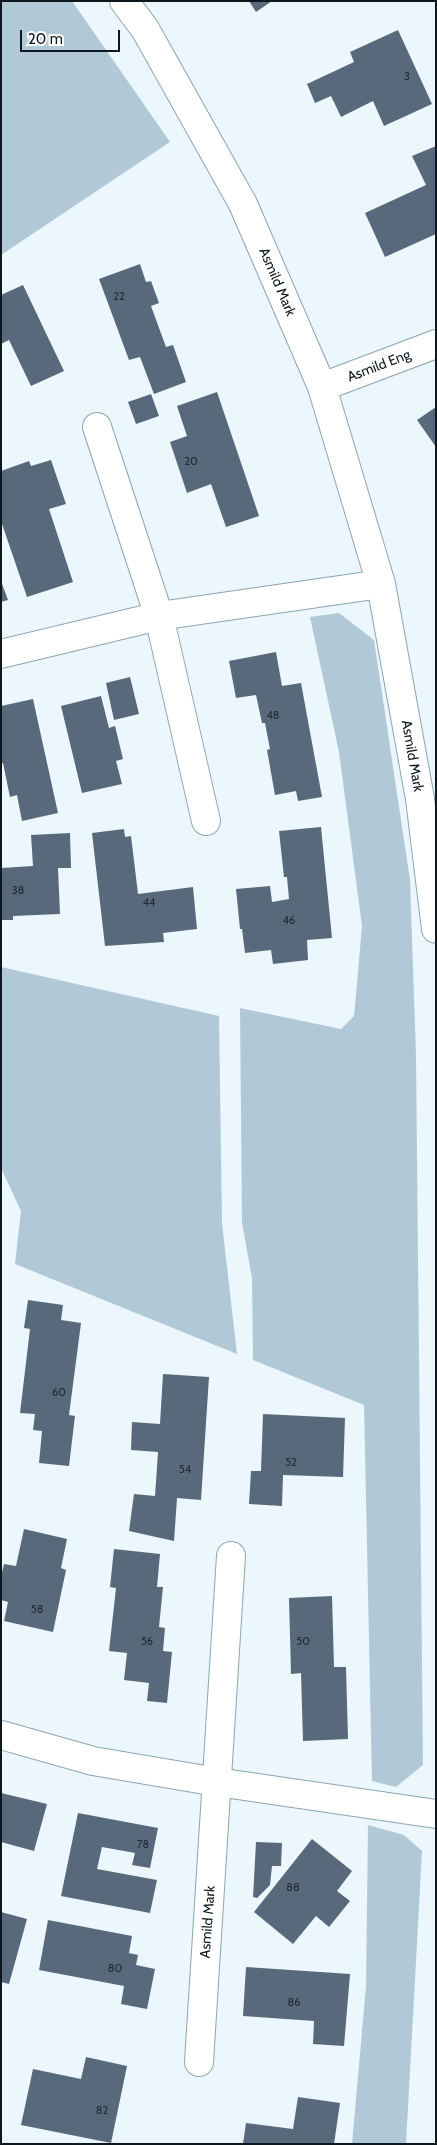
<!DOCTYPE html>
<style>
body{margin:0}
#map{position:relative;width:437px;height:2145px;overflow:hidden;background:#ebf6fd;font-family:Cabin,sans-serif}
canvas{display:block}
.frame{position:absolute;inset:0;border:2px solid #0e171d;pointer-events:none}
.scale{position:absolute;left:20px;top:30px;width:100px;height:22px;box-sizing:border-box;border:2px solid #0e171d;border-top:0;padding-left:6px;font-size:15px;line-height:18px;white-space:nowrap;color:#0e171d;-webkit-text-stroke:4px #fff;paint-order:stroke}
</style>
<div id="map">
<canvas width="437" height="2145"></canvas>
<div class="frame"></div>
<div class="scale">20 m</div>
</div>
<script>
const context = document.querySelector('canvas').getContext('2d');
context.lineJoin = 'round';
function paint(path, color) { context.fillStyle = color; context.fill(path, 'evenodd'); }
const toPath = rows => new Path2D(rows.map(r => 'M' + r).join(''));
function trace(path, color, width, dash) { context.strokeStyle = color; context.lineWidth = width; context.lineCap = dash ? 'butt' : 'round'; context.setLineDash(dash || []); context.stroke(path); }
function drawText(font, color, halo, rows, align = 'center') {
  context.font = font + ' Cabin,sans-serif'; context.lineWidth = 4.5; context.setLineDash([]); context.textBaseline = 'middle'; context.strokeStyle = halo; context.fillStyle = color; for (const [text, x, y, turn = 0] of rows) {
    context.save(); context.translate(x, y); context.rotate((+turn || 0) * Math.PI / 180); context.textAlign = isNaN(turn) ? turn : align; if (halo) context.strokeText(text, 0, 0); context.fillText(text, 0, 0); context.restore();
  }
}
paint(toPath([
 [1,1,72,1,170,142,1,255],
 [339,613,374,640,410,880,416,1055,423,1765,396,1787,372,1781,364,1405,253,1360,252,1278,242,1223,240,1008,341,1029,354,1016,362,926,339,752,310,617],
 [1,967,219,1016,222,1223,237,1354,15,1264,21,1211,1,1168],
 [368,1825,404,1835,422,1851,406,2144,352,2144,366,1986]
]), '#b1c9d7');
paint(toPath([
 [249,1,272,1,256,12],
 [398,30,432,104,384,126,373,101,341,117,331,96,315,103,307,84,354,62,350,52],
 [436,146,436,234,385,257,365,213,426,185,412,156],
 [140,264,146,282,151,281,159,303,151,306,166,347,173,345,186,382,154,394,140,357,129,360,99,279],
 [23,285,64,371,31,386,9,340,1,344,1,295],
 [217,392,259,516,226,527,211,484,187,493,170,442,187,436,177,406],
 [151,394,159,416,136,424,128,402],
 [436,407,436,447,417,420],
 [51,460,66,504,49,509,73,582,27,597,1,521,1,471,29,461,31,466],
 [1,581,8,600,1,602],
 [276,652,282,686,301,683,322,797,298,801,296,791,275,795,267,750,270,749,265,723,262,723,256,695,236,698,229,661],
 [130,677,139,714,114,720,106,683],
 [101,696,109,728,115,726,123,759,116,761,122,784,82,793,61,706],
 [33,699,58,813,22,821,17,795,10,797,3,763,1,764,1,706],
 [321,827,332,938,307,940,308,960,273,964,271,950,245,953,242,929,240,929,236,889,270,886,272,902,289,899,287,877,284,877,279,831],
 [124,829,125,837,131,836,138,894,193,887,197,929,163,933,164,942,105,946,92,833],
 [70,833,71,868,58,868,60,914,13,916,13,920,1,920,1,868,33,866,31,835],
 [28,1300,63,1305,61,1320,81,1323,69,1415,75,1416,69,1466,39,1463,42,1431,33,1430,35,1414,20,1413,30,1329,24,1328],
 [163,1374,209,1377,201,1500,177,1498,174,1541,129,1531,134,1494,155,1496,158,1452,131,1450,132,1422,160,1424],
 [263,1414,345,1418,343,1477,283,1475,282,1506,249,1504,251,1471,261,1471],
 [24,1529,67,1539,61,1568,66,1570,53,1632,4,1621,8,1602,1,1600,1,1577,4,1564,16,1566],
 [114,1549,160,1554,157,1587,163,1587,159,1627,165,1628,163,1651,172,1652,167,1703,147,1701,149,1683,124,1680,127,1653,109,1651,116,1588,110,1587],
 [332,1596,334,1667,346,1667,348,1739,303,1741,301,1673,291,1674,289,1598],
 [1,1793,47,1804,34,1851,1,1842],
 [78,1813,158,1828,150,1868,132,1865,135,1853,102,1847,97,1869,157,1880,150,1913,61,1896],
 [312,1839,352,1871,337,1891,350,1901,329,1927,316,1916,293,1944,254,1912],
 [256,1842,282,1843,281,1866,272,1866,270,1885,257,1898,253,1897],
 [1,1912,27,1919,9,1984,1,1982],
 [48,1920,132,1936,129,1953,138,1955,136,1965,155,1969,147,2009,121,2004,124,1986,39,1970],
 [246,1967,350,1974,344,2046,313,2044,314,2021,243,2016],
 [86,2057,127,2066,111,2143,21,2125,33,2069,81,2079],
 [298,2097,340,2103,334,2144,243,2144,246,2123,293,2129]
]), '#59697c');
const street = toPath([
 [124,1,145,29,243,204,322,387,381,584,420,799,436,929],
 [322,387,436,344],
 [97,427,159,616,206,821],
 [1,654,159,616,381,584],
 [1,1735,93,1761,217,1782,436,1814],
 [199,2062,231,1556]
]);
trace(street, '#8ca5b4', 30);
trace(street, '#fff', 28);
drawText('11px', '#212c35', null, [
 ["3",407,77],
 ["22",119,297],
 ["20",191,462],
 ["48",273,716],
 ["38",18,891],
 ["44",149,903],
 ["46",289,921],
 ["60",59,1393],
 ["52",291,1463],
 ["54",185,1470],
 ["58",37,1610],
 ["56",147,1642],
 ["50",303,1642],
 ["78",143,1845],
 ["88",293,1888],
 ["80",115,1969],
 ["86",294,2003],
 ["82",102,2111]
]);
drawText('14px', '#0e171d', '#fff', [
 ["Asmild Mark",277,282,67],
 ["Asmild Eng",379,366,-21],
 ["Asmild Mark",412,756,80],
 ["Asmild Mark",208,1922,-86]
]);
</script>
